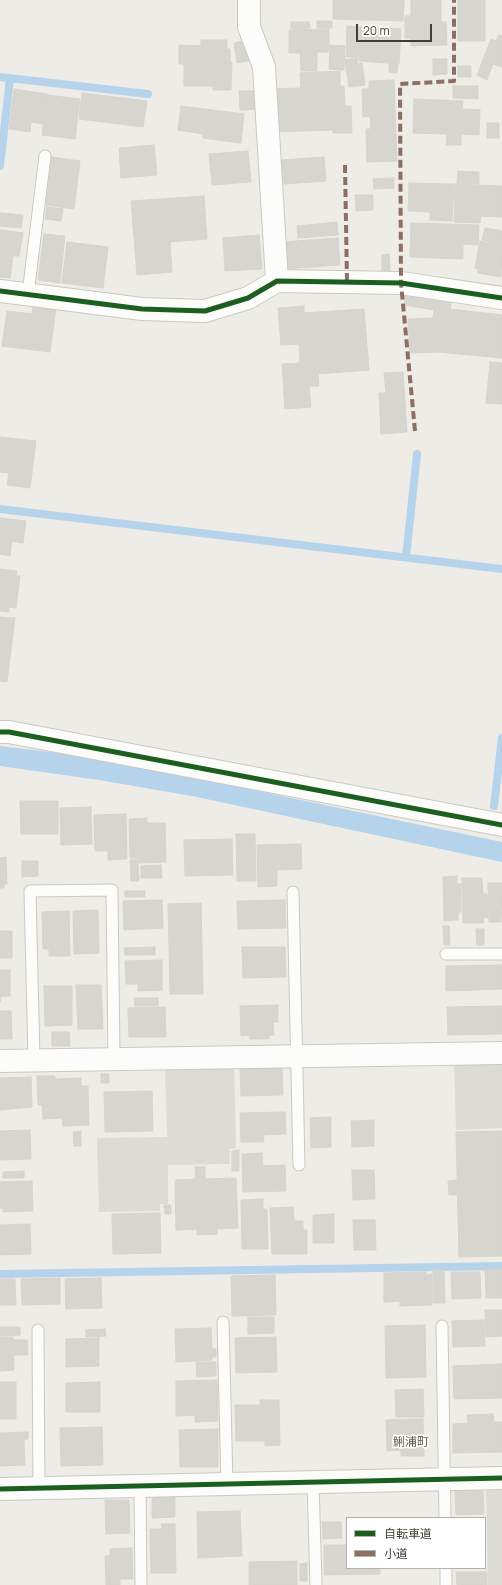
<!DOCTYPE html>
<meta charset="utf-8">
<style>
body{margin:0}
#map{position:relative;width:502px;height:1585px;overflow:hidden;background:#eeece6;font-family:Manrope,"Noto Sans JP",sans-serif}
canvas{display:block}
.legend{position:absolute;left:346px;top:1517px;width:140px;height:52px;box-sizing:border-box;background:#fff;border:1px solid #b4b2ad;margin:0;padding:5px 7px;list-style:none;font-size:12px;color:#433e33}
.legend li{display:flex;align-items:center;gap:8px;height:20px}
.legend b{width:20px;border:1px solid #b4b2ad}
.scale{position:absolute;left:356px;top:24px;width:76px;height:18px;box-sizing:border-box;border:2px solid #433e33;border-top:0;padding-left:5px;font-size:12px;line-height:14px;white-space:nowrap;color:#433e33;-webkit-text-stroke:3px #fff;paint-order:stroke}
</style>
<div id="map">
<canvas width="502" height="1585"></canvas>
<ul class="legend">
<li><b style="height:5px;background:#1b5e20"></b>自転車道</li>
<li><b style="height:5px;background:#8d6e63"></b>小道</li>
</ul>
<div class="scale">20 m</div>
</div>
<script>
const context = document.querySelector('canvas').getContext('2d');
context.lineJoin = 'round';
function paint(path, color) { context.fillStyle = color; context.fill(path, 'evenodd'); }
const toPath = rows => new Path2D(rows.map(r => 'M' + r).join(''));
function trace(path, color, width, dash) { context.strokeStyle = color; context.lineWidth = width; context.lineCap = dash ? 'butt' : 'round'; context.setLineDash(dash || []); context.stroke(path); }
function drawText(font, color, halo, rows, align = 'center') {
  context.font = font + ' Manrope,"Noto Sans JP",sans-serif'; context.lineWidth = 3; context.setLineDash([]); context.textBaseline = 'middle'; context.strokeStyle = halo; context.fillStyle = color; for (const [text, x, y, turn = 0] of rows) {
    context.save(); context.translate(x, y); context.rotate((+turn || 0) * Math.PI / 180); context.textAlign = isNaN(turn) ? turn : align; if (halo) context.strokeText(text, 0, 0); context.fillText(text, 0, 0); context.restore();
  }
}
paint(toPath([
 [502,1059,502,1128,456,1130,454,1060],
 [234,1063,236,1148,229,1149,230,1164,168,1165,168,1204,160,1204,160,1211,99,1212,97,1138,167,1137,165,1065],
 [486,1487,502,1487,502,1585,488,1585]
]), '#dddbd6');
paint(toPath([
 [0,746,100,758,502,842,502,862,192,796,99,780,0,766]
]), '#b6d3ec');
trace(toPath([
 [0,77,148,94],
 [0,166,10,78],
 [0,509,502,569],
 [406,557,417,454],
 [494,806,502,738],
 [0,1274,502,1266]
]), '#b6d3ec', 8);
const building = toPath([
 [333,0,404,0,403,21,333,19,333,0],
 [411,0,441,0,441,22,446,22,447,45,411,46,411,38,405,38,405,16,411,16,411,0],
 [458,0,485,0,485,41,458,41,458,0],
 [317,21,332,21,332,28,317,28,317,21],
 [291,22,309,22,310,28,291,29,291,22],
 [347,26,359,27,358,57,346,57,347,26],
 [360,27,401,29,399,64,359,61,360,27],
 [329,29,329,52,317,52,317,71,301,71,300,53,289,53,289,30,329,29],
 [499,35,502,36,502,67,493,64,487,80,477,75,491,39,496,41,499,35],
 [201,40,227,40,227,49,230,49,230,62,232,62,231,90,213,90,213,86,184,86,184,64,179,64,179,45,201,46,201,40],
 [249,40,252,60,237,63,234,43,249,40],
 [330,45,345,46,344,70,329,69,330,45],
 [357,58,358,64,362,63,365,85,349,87,345,60,357,58],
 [433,59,447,59,447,74,433,75,433,59],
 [389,64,398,65,397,73,389,72,389,64],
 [458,66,471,66,471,77,458,77,458,66],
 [340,71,340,86,344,86,345,106,351,106,352,133,333,133,333,130,273,132,271,89,301,88,300,73,340,71],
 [394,80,397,161,367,162,366,129,371,129,370,116,363,117,362,89,369,89,369,81,394,80],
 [453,86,478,86,478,99,453,98,453,86],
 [14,89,47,94,43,124,31,122,30,132,9,129,14,89],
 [239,91,260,91,260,109,240,110,239,91],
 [82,93,147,101,143,127,79,119,82,93],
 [47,95,80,99,75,139,42,135,47,95],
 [414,99,463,101,462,109,480,110,479,135,461,134,461,145,446,145,447,134,413,133,414,99],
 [181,106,244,114,241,143,203,138,203,134,178,130,181,106],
 [487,123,499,123,499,138,487,138,487,123],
 [154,145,157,175,121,178,119,148,154,145],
 [248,151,251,182,212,185,209,154,248,151],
 [52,157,80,161,74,209,46,205,52,157],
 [324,157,326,181,284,184,282,160,324,157],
 [458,171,479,172,479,184,457,183,458,171],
 [394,178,394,188,374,189,373,179,394,178],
 [409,183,454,184,452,221,430,220,430,212,408,211,409,183],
 [455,184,502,186,502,217,481,216,480,223,454,222,455,184],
 [355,195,373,195,373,210,356,211,355,195],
 [204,196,207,239,170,242,172,272,137,275,131,201,204,196],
 [47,207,63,209,61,221,45,219,47,207],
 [0,213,23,215,21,228,0,226,0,213],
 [337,222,338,235,298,238,297,226,337,222],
 [411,223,479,225,478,245,463,244,463,259,410,257,411,223],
 [485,228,502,231,502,244,482,240,485,228],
 [0,230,23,233,19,256,13,256,10,278,0,277,0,230],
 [44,234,65,236,60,283,38,280,44,234],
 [259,235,262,269,225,271,223,238,259,235],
 [338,238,340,265,284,269,282,242,338,238],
 [480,241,502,245,501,277,478,273,478,269,475,268,480,241],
 [67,242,108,247,103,288,62,283,67,242],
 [389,254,390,271,382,272,382,255,389,254],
 [404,286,453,295,450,309,502,315,502,358,438,352,410,353,408,319,433,318,434,310,405,305,404,286],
 [33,306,56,309,50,352,2,346,7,311,32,314,33,306],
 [304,306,304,313,364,309,369,370,318,374,319,386,309,386,311,407,285,409,282,364,300,363,299,344,281,345,278,308,304,306],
 [490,362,502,363,502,404,486,403,490,362],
 [403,372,407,432,381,434,379,393,386,393,384,373,403,372],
 [0,437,36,441,30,488,7,485,9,473,0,472,0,437],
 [0,518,26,521,23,543,12,541,10,556,0,554,0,518],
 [0,569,17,571,16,576,20,576,16,608,9,607,9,612,0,611,0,569],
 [0,617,15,618,7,682,0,681,0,617],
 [20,801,58,801,58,834,21,834,20,801],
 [91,807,92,844,61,845,60,808,91,807],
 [126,814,127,859,108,860,108,851,95,851,94,815,126,814],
 [147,818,147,823,165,823,166,862,139,863,139,858,130,858,129,819,147,818],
 [236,834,255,834,256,881,237,881,236,834],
 [232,839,233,875,185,876,184,840,232,839],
 [301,844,302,869,277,870,277,886,258,887,257,845,301,844],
 [6,857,7,884,4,884,4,888,0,888,0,858,6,857],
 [138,859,139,881,131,881,130,860,138,859],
 [22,861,38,861,38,876,22,877,22,861],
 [161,865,162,878,141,878,141,866,161,865],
 [457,876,457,884,461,884,461,912,458,912,458,920,444,921,443,877,457,876],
 [462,878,482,878,483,894,487,894,488,917,483,918,484,923,463,923,462,878],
 [488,883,502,883,501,922,489,922,488,883],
 [125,891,145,891,145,897,125,897,125,891],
 [162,900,163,928,124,930,123,901,162,900],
 [285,900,286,928,238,929,237,901,285,900],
 [201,903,203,994,170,994,168,904,201,903],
 [98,910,99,953,74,954,73,911,98,910],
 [69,911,70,956,49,956,49,949,43,949,42,912,69,911],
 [443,926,449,926,450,945,444,945,443,926],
 [476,929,484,929,484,945,477,945,476,929],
 [0,931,12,931,12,958,0,958,0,931],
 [155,947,155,955,125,955,124,948,155,947],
 [242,947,285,947,286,977,243,978,242,947],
 [162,960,162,990,138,991,138,984,126,984,125,961,162,960],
 [502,965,502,989,446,991,446,966,502,965],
 [0,970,10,970,10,996,0,997,0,1002,0,970],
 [76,985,101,985,103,1029,78,1029,76,985],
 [44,986,72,986,72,1025,45,1026,44,986],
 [134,998,158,998,158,1006,135,1006,134,998],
 [278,1005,278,1022,273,1022,274,1035,269,1035,269,1039,250,1039,250,1035,241,1036,240,1006,278,1005],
 [502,1006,502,1034,448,1035,447,1007,502,1006],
 [165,1007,166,1037,129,1037,128,1008,165,1007],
 [0,1011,11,1011,12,1039,0,1039,0,1011],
 [52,1032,69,1032,70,1046,52,1046,52,1032],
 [282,1068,283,1095,241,1096,240,1069,282,1068],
 [101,1074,109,1074,109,1083,101,1083,101,1074],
 [37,1076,55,1076,55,1079,81,1078,81,1086,88,1086,89,1125,63,1126,62,1118,43,1119,42,1105,38,1105,37,1076],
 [31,1077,32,1107,0,1110,0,1078,31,1077],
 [152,1091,153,1131,105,1132,104,1092,152,1091],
 [285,1112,286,1134,263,1135,264,1142,241,1142,240,1113,285,1112],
 [331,1117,331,1147,311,1148,310,1118,331,1117],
 [374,1120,374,1146,352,1147,351,1121,374,1120],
 [30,1130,31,1159,0,1160,0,1131,30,1130],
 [81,1131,81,1146,74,1146,73,1132,81,1131],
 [502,1131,502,1256,459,1257,456,1132,502,1131],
 [239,1150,239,1171,232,1171,232,1151,239,1150],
 [262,1153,263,1166,285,1165,286,1191,243,1192,242,1154,262,1153],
 [195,1167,205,1167,205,1179,236,1178,238,1228,217,1229,217,1234,197,1235,197,1229,176,1230,175,1180,196,1179,195,1167],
 [352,1170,374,1170,375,1199,353,1200,352,1170],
 [24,1171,24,1178,3,1178,3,1172,24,1171],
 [456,1180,457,1195,449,1195,448,1181,456,1180],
 [32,1181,33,1211,3,1212,3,1208,0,1208,0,1182,32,1181],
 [263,1199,263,1209,267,1209,268,1249,242,1249,241,1200,263,1199],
 [164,1205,171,1205,171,1214,165,1214,164,1205],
 [293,1207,294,1221,303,1221,303,1230,307,1230,307,1254,272,1254,270,1208,293,1207],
 [160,1213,161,1253,113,1254,112,1214,160,1213],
 [334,1214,334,1243,313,1243,313,1215,334,1214],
 [353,1220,375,1220,376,1250,354,1250,353,1220],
 [30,1224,31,1254,0,1255,0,1225,30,1224],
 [502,1269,502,1298,486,1298,485,1270,502,1269],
 [433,1270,444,1270,445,1303,433,1303,433,1270],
 [426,1272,426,1275,432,1274,432,1305,400,1306,400,1301,384,1302,384,1273,426,1272],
 [451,1272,480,1272,481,1298,452,1299,451,1272],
 [275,1275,276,1315,232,1316,231,1276,275,1275],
 [60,1278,60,1304,22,1305,21,1279,60,1278],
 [101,1278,102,1308,66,1309,65,1279,101,1278],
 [0,1279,15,1279,16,1305,0,1305,0,1279],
 [485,1310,502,1310,502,1336,486,1337,485,1310],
 [248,1317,274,1317,274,1333,248,1334,248,1317],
 [484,1320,485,1346,453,1347,452,1321,484,1320],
 [425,1325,426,1377,386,1378,385,1326,425,1325],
 [0,1327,20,1327,20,1335,0,1336,0,1327],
 [211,1328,212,1349,216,1349,216,1357,212,1357,212,1360,176,1362,175,1329,211,1328],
 [105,1329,106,1336,86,1337,86,1330,105,1329],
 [0,1337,13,1337,14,1370,0,1371,0,1337],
 [276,1337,277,1372,236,1373,235,1338,276,1337],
 [99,1338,99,1366,66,1367,66,1339,99,1338],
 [14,1340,27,1340,28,1355,14,1355,14,1340],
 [196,1362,216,1362,216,1376,197,1377,196,1362],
 [502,1364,502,1398,454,1399,453,1366,502,1364],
 [217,1380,218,1421,195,1422,195,1415,176,1416,176,1381,217,1380],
 [0,1382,16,1382,16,1419,0,1419,0,1382],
 [100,1382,100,1412,66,1412,66,1383,100,1382],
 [423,1389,424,1417,396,1417,395,1390,423,1389],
 [260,1400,279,1400,280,1445,265,1446,265,1441,236,1441,235,1405,260,1405,260,1400],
 [493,1414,494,1422,502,1422,502,1452,453,1453,453,1424,468,1423,467,1415,493,1414],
 [423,1419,424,1456,401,1456,401,1450,387,1451,386,1420,423,1419],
 [102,1427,103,1465,61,1466,60,1428,102,1427],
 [218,1429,218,1467,180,1467,179,1430,218,1429],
 [28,1432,28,1439,0,1440,0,1433,28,1432],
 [24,1440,25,1465,0,1466,0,1441,24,1440],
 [455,1491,483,1491,484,1514,456,1515,455,1491],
 [175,1495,175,1517,152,1518,152,1499,157,1496,175,1495],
 [105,1500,129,1500,130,1533,106,1534,105,1500],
 [240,1511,242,1556,198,1558,197,1512,240,1511],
 [322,1522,341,1522,342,1538,323,1539,322,1522],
 [162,1524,175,1524,176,1573,151,1573,150,1529,162,1529,162,1524],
 [324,1545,347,1545,347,1568,380,1568,380,1574,324,1575,324,1545],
 [132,1548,133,1579,120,1579,120,1585,106,1585,105,1556,110,1556,110,1549,132,1548],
 [297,1561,297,1585,249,1585,249,1562,297,1561],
 [307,1563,307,1581,300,1581,300,1564,307,1563],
 [456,1572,487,1572,487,1585,457,1585,456,1572]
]);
paint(building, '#d7d5cf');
trace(building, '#d6d3cc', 1);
const lane = toPath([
 [28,294,45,156],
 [293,892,299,1165],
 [446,954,502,954],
 [34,1060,30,891,112,890,114,1059],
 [223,1322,227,1484],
 [442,1326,445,1518],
 [38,1330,39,1488],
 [313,1482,316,1585],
 [140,1486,141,1585],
 [446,1568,446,1585]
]);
const street = toPath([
 [249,0,249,27,264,67,277,281],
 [0,291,142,309,205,311,248,298,277,281,401,283,502,298],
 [0,732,9,732,502,825],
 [0,1061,502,1053],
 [0,1489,502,1478]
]);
trace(lane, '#cac8c2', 13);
trace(street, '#cac8c2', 24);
trace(lane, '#fcfcfb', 11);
trace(street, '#fcfcfb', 22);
trace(toPath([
 [345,165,347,282],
 [415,431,401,283,400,84,454,81,454,0]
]), '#8d6e63', 4, [8, 4]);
trace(toPath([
 [0,291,142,309,205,311,248,298,277,281,401,283,502,298],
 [0,732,9,732,502,825],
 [0,1489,502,1478]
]), '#1b5e20', 5);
drawText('12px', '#655c4a', '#fff', [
 ["鯏浦町",411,1443]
]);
</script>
